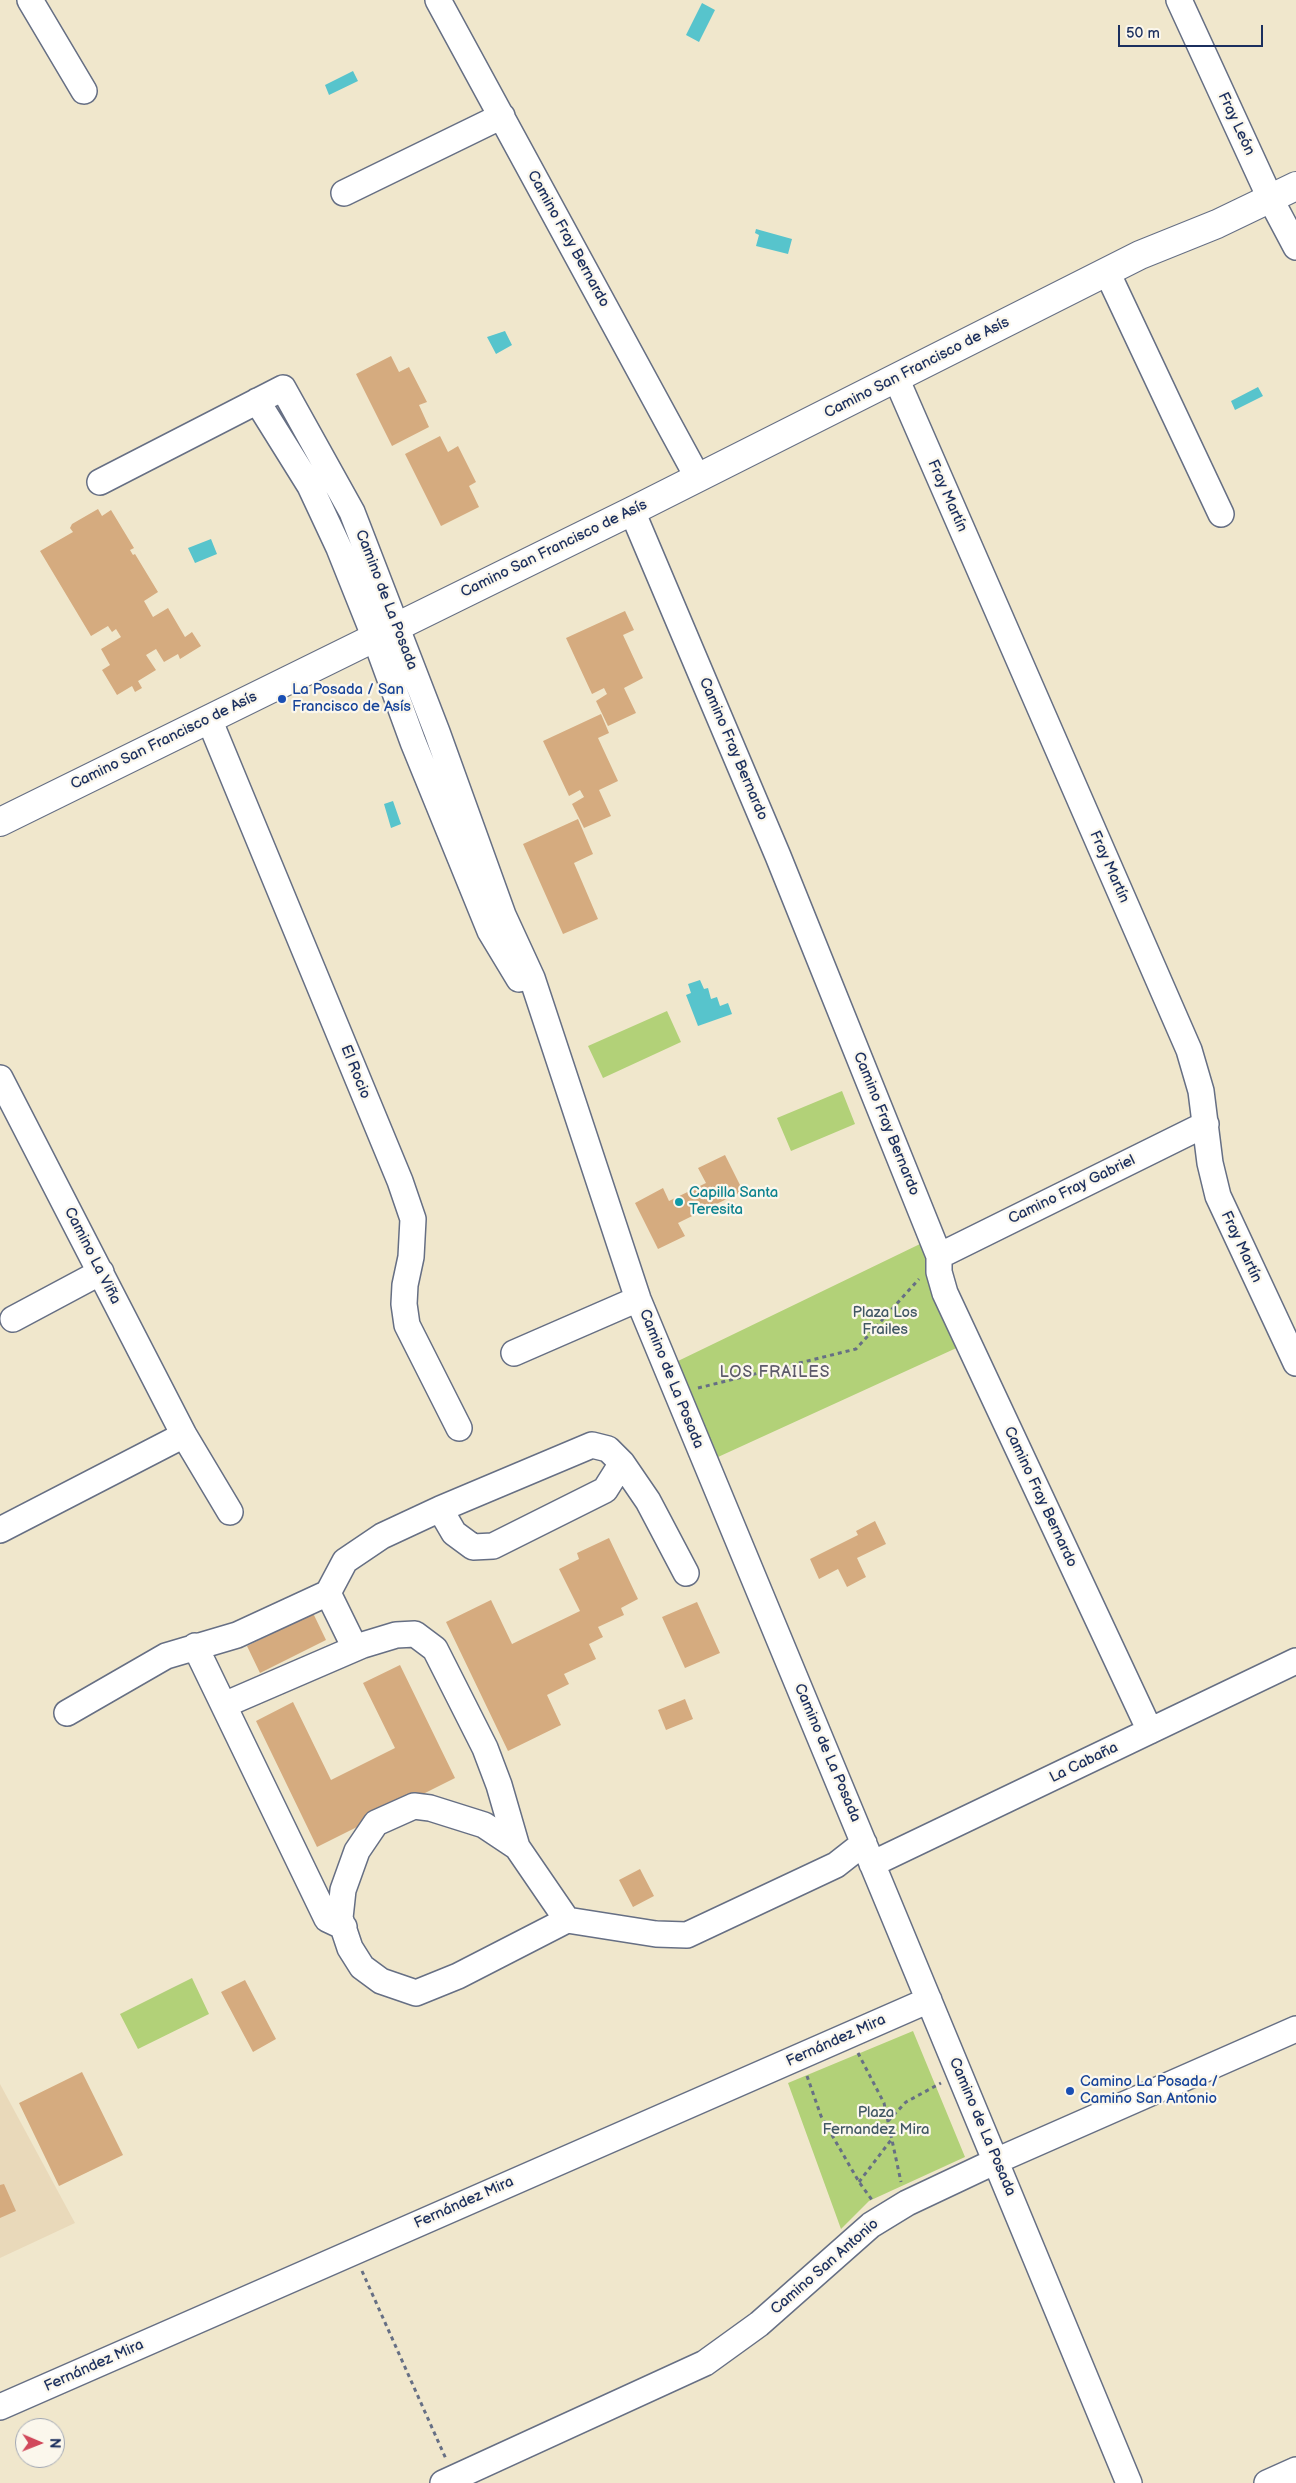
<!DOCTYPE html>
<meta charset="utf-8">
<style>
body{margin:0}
#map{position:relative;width:1296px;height:2483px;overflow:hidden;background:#f0e7cc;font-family:"Balsamiq Sans",sans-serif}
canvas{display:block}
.north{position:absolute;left:15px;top:2418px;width:50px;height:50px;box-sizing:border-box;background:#fbf7ec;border:1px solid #a1a7b3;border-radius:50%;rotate:91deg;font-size:14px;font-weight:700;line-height:20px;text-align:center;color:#1b2f5e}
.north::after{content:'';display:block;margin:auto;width:18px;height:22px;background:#d1495b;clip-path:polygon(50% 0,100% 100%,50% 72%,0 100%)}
.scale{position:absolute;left:1118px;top:25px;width:145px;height:22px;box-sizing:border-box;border:2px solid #1b2f5e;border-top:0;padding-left:6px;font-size:15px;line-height:18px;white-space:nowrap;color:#1b2f5e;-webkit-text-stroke:4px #fbf7ec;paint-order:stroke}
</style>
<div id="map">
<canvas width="1296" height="2483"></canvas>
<div class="north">N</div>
<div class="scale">50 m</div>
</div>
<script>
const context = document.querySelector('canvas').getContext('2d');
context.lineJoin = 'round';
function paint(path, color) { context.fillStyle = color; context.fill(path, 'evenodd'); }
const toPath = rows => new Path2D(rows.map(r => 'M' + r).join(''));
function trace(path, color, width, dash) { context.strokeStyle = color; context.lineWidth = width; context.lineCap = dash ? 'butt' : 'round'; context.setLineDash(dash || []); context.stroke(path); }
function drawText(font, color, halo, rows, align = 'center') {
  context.font = font + ' "Balsamiq Sans",sans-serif'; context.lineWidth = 4.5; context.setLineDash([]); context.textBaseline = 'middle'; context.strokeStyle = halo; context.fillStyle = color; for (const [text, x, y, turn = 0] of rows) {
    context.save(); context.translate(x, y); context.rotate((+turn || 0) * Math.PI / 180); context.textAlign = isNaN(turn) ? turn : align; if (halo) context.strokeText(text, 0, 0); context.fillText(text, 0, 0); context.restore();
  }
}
paint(toPath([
 [0,2084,75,2223,0,2258]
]), '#e9d9ba');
paint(toPath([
 [667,1011,681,1042,603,1078,588,1046],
 [842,1091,855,1124,791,1151,777,1118],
 [920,1244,963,1345,718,1457,678,1361],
 [192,1978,209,2014,138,2049,120,2014],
 [913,2031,965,2157,869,2201,841,2229,788,2083]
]), '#b2d178');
paint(toPath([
 [702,3,715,10,699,42,686,35],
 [353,71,358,81,329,95,325,85],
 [756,229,792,239,788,254,756,246,759,235,755,233],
 [505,331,512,345,496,354,487,337],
 [1258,387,1263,396,1235,410,1231,401],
 [211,539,217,554,195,563,188,548],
 [393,801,401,824,391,828,384,804],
 [700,980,704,989,708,988,711,999,717,997,720,1006,728,1003,732,1014,698,1026,686,995,691,993,688,984]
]), '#57c4cc');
paint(toPath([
 [391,356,399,372,409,367,427,402,419,405,429,427,392,446,356,374],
 [440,436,448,452,458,446,476,482,469,486,479,507,441,526,405,454],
 [98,509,102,516,111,510,134,548,130,550,133,555,135,554,158,592,144,601,153,617,168,608,185,637,192,632,201,646,180,659,178,654,164,662,156,649,146,655,156,670,138,681,142,688,135,692,132,686,117,695,102,670,110,665,101,649,121,637,116,629,112,632,108,626,91,636,40,551,73,532,70,528,72,524],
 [625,611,634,630,623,635,643,678,624,688,636,713,608,726,596,701,607,694,604,688,592,694,566,638],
 [601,714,609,733,598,738,618,781,599,790,611,816,584,828,572,804,584,797,580,790,569,796,543,741],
 [578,819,593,854,574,863,598,919,563,934,523,844],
 [725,1155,743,1191,678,1223,685,1236,658,1249,635,1203,663,1188,669,1201,706,1183,698,1168],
 [875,1521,886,1544,857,1558,866,1577,847,1587,838,1569,819,1579,810,1559,858,1535,856,1531],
 [609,1538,638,1599,621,1608,624,1615,598,1627,603,1637,589,1644,596,1659,564,1674,569,1684,547,1695,561,1725,508,1751,446,1622,491,1600,512,1644,580,1611,559,1569,579,1559,577,1553],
 [697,1602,720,1653,685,1668,662,1617],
 [313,1613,326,1640,260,1673,247,1646],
 [400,1665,455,1778,317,1847,256,1721,293,1702,331,1780,395,1748,363,1683],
 [685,1699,693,1719,666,1730,658,1710],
 [640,1869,654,1896,633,1907,619,1880],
 [245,1980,276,2039,253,2052,221,1992],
 [82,2072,123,2155,59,2186,19,2103],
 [4,2184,16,2211,0,2218,0,2185]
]), '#d5ab7f');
const minor = toPath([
 [30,0,84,91],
 [438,0,698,478],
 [1179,0,1270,198,1296,247],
 [344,193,502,116],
 [1107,272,1221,514],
 [896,378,1189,1050,1201,1091,1210,1163,1218,1196,1296,1363],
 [257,401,310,486,339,548,375,638,413,742,490,931,519,979],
 [100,482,283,388,352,512,437,732,503,915,532,978,638,1299,1129,2483],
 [632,511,778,856,939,1256,939,1272,945,1293,1150,1731],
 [209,719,400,1181,413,1219,411,1257,405,1285,404,1304,407,1325,459,1428],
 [0,1078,184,1435,230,1512],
 [939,1256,1206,1124],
 [13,1319,101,1272],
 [514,1353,638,1299],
 [440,1509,454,1533,473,1547,493,1546,605,1490,622,1463],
 [0,1530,184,1435],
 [328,1593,345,1561,382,1536,440,1509,592,1445,608,1449,622,1463,648,1501,686,1573],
 [195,1646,327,1919,344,1927],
 [224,1705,363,1645,396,1635,415,1634,435,1649,485,1748,499,1785,517,1847,567,1920,656,1934,687,1935,836,1865,864,1843],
 [67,1713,166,1656,237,1635,328,1593,355,1648],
 [517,1847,484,1825,430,1808,414,1806,376,1823,357,1851,343,1890,340,1918,350,1948,362,1967,381,1981,416,1993,458,1976,567,1920],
 [872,1864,1296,1661],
 [0,2407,929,2000],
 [443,2483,705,2363,759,2324,871,2225,907,2203,996,2161,1296,2029],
 [1267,2483,1296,2470]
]);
const major = toPath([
 [0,822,632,511,1140,255,1217,224,1296,186]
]);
trace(minor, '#666f84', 28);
trace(major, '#666f84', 30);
trace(toPath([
 [698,1388,856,1349,919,1279],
 [858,2053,884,2103,901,2182],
 [807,2076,821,2116,859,2182,872,2200],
 [888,2121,906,2102,941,2083],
 [859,2182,891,2140],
 [362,2271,446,2459]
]), '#666f84', 3, [4, 4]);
trace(minor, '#fff', 25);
trace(major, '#fff', 28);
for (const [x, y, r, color] of [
 [282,699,5,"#1a4fb4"],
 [679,1202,5,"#0f9aa8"],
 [1070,2091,5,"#1a4fb4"]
]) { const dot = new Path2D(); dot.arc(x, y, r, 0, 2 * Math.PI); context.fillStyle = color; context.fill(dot); trace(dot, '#fbf7ec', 2); }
drawText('15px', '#1b2f5e', '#fbf7ec', [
 ["Fray León",1236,124,65],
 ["Camino Fray Bernardo",568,239,61],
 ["Camino San Francisco de Asís",917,368,-27],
 ["Fray Martín",947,496,66],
 ["Camino San Francisco de Asís",554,549,-26],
 ["Camino de La Posada",386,600,69],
 ["Camino San Francisco de Asís",164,741,-26],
 ["Camino Fray Bernardo",733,749,67],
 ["Fray Martín",1109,867,66],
 ["El Rocio",355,1072,68],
 ["Camino Fray Bernardo",886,1124,68],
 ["Camino Fray Gabriel",1072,1190,-26],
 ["Fray Martín",1241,1247,65],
 ["Camino La Viña",92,1256,63],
 ["Camino de La Posada",671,1379,68],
 ["Camino Fray Bernardo",1040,1497,65],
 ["Camino de La Posada",827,1753,67],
 ["La Cabaña",1084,1763,-26],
 ["Fernández Mira",836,2041,-24],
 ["Camino de La Posada",982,2127,67],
 ["Fernández Mira",464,2203,-24],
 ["Camino San Antonio",825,2267,-41],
 ["Fernández Mira",94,2366,-24]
]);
drawText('15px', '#164399', '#fbf7ec', [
 ["La Posada / San",292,690],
 ["Francisco de Asís",292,707],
 ["Camino La Posada /",1080,2082],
 ["Camino San Antonio",1080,2099]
], 'left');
drawText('15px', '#0d838f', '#fbf7ec', [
 ["Capilla Santa",689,1193],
 ["Teresita",689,1210]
], 'left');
drawText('15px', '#415864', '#fbf7ec', [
 ["Plaza Los",885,1313],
 ["Frailes",885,1330],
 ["Plaza",876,2113],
 ["Fernandez Mira",876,2130]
]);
context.letterSpacing = '1px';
drawText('16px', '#5c5a6a', '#fbf7ec', [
 ["LOS FRAILES",775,1373]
]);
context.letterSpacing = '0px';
</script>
